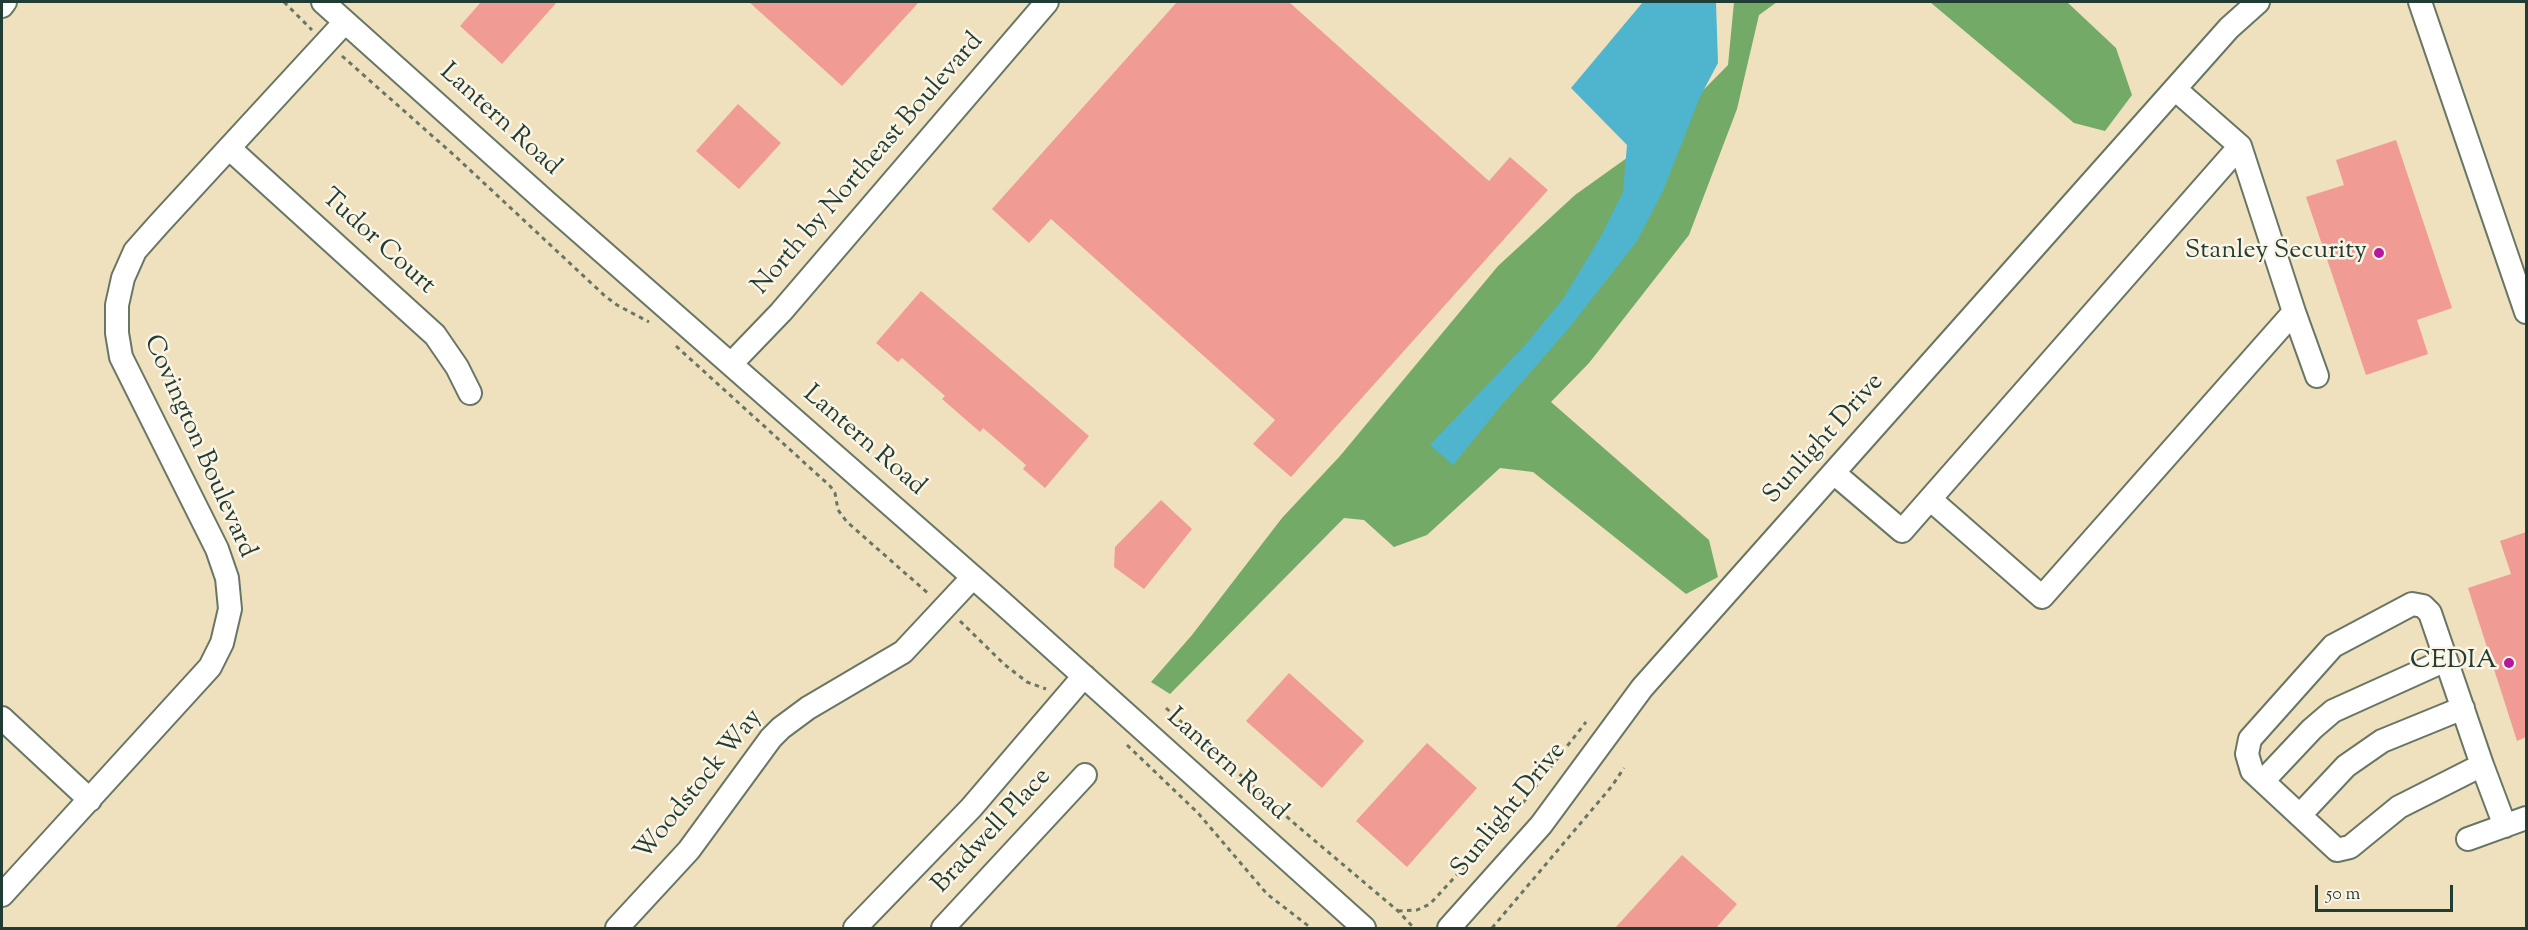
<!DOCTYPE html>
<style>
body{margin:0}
#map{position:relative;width:2528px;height:930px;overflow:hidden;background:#efe0be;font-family:"Sorts Mill Goudy",serif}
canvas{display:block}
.frame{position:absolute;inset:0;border:3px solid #1f3d34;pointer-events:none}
.scale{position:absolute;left:2315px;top:885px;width:138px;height:27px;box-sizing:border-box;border:3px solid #1f3d34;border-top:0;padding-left:8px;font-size:18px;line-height:21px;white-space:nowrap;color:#1f3d34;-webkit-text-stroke:4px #fcf5e5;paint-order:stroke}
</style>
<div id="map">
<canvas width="2528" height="930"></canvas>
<div class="frame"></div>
<div class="scale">50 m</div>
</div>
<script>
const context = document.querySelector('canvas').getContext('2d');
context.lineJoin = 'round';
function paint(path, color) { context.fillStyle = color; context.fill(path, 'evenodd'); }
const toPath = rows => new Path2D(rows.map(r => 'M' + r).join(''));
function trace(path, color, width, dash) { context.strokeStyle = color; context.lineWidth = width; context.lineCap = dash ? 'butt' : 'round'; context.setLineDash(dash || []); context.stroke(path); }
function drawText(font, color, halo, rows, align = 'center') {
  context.font = font + ' "Sorts Mill Goudy",serif'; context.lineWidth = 5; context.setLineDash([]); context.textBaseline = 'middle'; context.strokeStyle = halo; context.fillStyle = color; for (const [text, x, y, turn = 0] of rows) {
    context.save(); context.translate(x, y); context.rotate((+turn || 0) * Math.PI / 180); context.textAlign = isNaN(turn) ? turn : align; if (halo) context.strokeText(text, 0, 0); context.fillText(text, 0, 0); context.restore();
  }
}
paint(toPath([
 [1734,2,1777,2,1759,15,1737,109,1689,235,1589,363,1551,402,1709,540,1718,577,1686,594,1533,472,1500,468,1427,535,1394,547,1364,520,1344,518,1170,694,1151,682,1192,635,1282,518,1340,456,1498,266,1575,195,1659,135,1728,65],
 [1930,2,2067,2,2116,48,2132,95,2105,131,2074,123]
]), '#73aa67');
paint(toPath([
 [1643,2,1716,2,1718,63,1700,97,1663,191,1637,241,1569,328,1500,407,1453,465,1430,445,1526,344,1563,299,1601,236,1623,192,1627,145,1571,88]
]), '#4fb5ce');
paint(toPath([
 [481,2,557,2,502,64,460,26],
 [749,2,919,2,842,86],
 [1177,2,1289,2,1489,181,1510,157,1548,190,1291,477,1253,444,1275,420,1051,219,1029,243,992,209],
 [738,104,781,143,739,189,696,151],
 [2396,140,2452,308,2417,320,2428,354,2366,375,2306,197,2344,185,2336,160],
 [921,291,1089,436,1045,488,1023,469,1026,465,983,428,980,432,942,399,945,396,902,358,898,362,876,343],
 [1161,500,1192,529,1144,589,1114,567,1115,547],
 [2526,532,2526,737,2517,741,2468,588,2511,574,2500,541],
 [1289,673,1364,741,1322,788,1246,721],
 [1427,743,1477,788,1407,867,1356,821],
 [1682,855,1737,904,1716,928,1615,928]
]), '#f09c95');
const minor = toPath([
 [323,2,545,201,998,599,1364,928],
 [2420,2,2526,312],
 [2,6,5,2],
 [229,148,435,335,457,367,470,393],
 [2294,312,2317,376],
 [731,364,781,312,1047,2],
 [1834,473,1902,531,1930,499,2042,597,2294,312,2240,146,2175,89],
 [1930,499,2240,146],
 [2,718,90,800],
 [2482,765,2430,613,2423,606,2412,604,2333,646,2250,739,2247,754,2252,771,2337,850,2350,847,2399,807,2482,765,2505,826],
 [2263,781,2312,729,2333,711,2446,660],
 [2300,815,2346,766,2382,741,2463,708],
 [2468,839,2526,818],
 [2,895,210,667,222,643,230,609,227,578,217,549,121,357,117,333,117,305,123,278,135,251,158,225,345,22],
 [617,928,689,850,771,738,781,728,808,708,903,652,973,577],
 [855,928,971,808,1084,676],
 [943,928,1085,775],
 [1449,928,1541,825,1642,688,2229,28,2258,2]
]);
trace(minor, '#687664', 26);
trace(toPath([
 [284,2,312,30],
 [342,56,455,156,605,296,617,305,649,322],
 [676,346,830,486,835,493,838,510,847,522,930,595],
 [960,621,1005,665,1027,682,1046,689],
 [1166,708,1295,824,1398,911,1414,928],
 [1127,745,1198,813,1267,894,1311,928],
 [1398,911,1417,910,1430,904,1522,804,1586,722],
 [1492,928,1612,786,1624,768]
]), '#687664', 3, [4.5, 4.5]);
trace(minor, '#fff', 22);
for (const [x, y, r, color] of [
 [2379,253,6,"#b5179e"],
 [2509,663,6,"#b5179e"]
]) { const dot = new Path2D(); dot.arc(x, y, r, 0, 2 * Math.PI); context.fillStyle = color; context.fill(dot); trace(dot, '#fcf5e5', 2); }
drawText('26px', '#1f3d34', '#fcf5e5', [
 ["Lantern Road",499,121,42],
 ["North by Northeast Boulevard",869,165,-49],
 ["Tudor Court",377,243,42],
 ["Sunlight Drive",1825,440,-48],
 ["Lantern Road",863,442,41],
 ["Covington Boulevard",198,447,66],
 ["Lantern Road",1226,766,42],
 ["Woodstock Way",700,786,-51],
 ["Sunlight Drive",1510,811,-51],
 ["Bradwell Place",993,832,-47]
]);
drawText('26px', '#1f3d34', '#fcf5e5', [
 ["Stanley Security",2367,253],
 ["CEDIA",2497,663]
], 'right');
</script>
